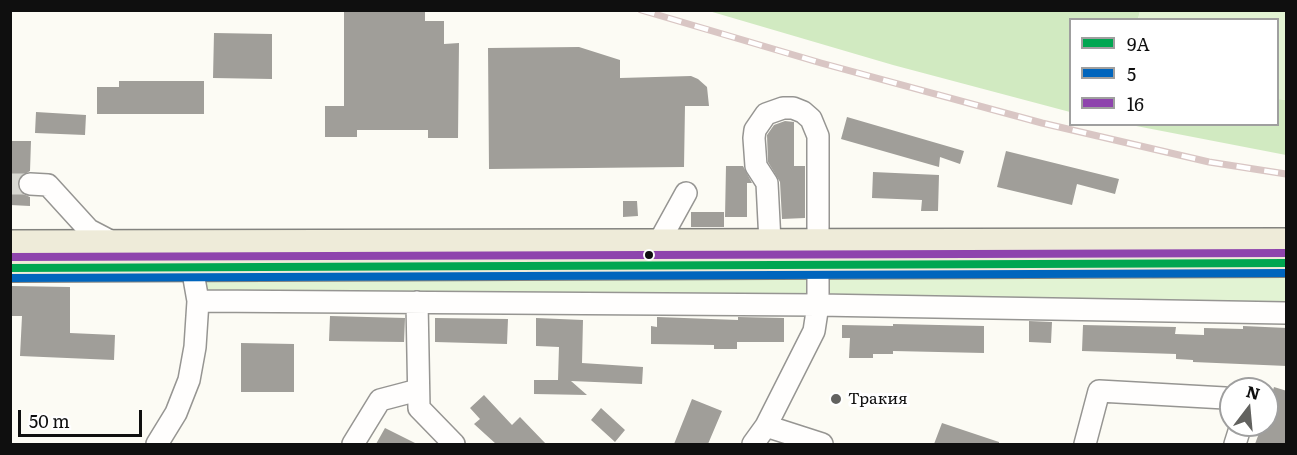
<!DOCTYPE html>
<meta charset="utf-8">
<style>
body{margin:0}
#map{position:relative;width:1297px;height:455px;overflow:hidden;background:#fcfbf4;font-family:Literata,serif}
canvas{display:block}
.frame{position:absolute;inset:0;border:12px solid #0f0f0f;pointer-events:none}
.legend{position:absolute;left:1069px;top:18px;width:210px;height:108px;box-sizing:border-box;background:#fff;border:2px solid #9f9f9f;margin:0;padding:8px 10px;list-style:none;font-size:18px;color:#0f0f0f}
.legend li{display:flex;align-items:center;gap:12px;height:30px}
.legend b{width:30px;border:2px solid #9f9f9f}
.north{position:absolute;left:1219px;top:377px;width:60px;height:60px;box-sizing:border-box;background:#fff;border:2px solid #9f9f9f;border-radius:50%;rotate:16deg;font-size:16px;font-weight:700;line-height:24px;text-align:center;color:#0f0f0f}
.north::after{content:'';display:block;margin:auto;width:21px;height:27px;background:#62625f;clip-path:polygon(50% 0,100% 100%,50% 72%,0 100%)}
.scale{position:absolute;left:18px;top:410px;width:124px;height:27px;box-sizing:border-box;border:3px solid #0f0f0f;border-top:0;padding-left:8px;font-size:18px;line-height:21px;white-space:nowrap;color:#0f0f0f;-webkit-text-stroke:4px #fff;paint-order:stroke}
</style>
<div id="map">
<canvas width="1297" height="455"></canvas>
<div class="frame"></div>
<ul class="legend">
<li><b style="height:8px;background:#00a651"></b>9А</li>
<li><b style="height:8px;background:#0065bd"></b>5</li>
<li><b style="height:8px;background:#8e44ad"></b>16</li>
</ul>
<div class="north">N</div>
<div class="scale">50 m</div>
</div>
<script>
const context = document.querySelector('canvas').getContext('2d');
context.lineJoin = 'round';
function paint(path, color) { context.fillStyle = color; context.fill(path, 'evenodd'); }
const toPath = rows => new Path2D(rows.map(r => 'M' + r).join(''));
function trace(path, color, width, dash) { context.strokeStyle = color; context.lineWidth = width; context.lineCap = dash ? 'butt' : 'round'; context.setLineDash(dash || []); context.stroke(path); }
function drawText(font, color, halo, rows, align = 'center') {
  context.font = font + ' Literata,serif'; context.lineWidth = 6; context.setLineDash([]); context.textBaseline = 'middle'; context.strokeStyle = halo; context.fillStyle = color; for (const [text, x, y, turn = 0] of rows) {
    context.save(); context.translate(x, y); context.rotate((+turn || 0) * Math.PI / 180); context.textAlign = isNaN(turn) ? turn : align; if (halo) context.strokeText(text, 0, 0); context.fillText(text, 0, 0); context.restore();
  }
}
paint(toPath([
 [1140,11,1286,11,1286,100,1278,99,1278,20,1138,20],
 [1286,263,1286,313,198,301,192,267]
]), '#e2f3d3');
paint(toPath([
 [709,11,1140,11,1138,19,1070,20,1070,112,893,65],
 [1278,99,1286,100,1286,155,1131,125,1278,124]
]), '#d1eac1');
paint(toPath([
 [344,10,425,10,425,21,444,21,444,44,459,43,458,138,428,138,428,130,357,130,357,137,325,137,325,106,344,106],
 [214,33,272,34,272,79,213,78],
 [579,47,620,60,620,78,691,76,698,79,707,87,709,106,685,106,684,167,489,169,488,48],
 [119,81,204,81,204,114,97,114,97,87,119,87],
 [36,112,86,115,85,135,35,133],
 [847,117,964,151,960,164,940,157,939,167,841,139],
 [785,121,794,122,794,166,805,166,805,218,782,219,780,182,768,162,767,135,774,125],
 [10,141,31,141,30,171,20,177,17,184,23,194,30,197,30,206,10,205],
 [1006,151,1119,179,1115,194,1077,184,1072,205,997,187],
 [726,166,743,166,752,183,747,183,747,217,725,217],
 [873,172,939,175,938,211,921,211,922,200,872,198],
 [623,201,637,201,638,216,623,217],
 [691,212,724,212,724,227,691,227],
 [12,286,70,287,70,333,115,335,114,360,20,356,22,316,12,316],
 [330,316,405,318,404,342,329,341],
 [657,317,738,320,738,317,784,318,784,342,737,342,737,349,714,349,714,345,651,344,651,326,657,327],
 [435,318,508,319,507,344,435,342],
 [536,318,583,320,582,363,643,367,642,384,571,381,587,395,534,394,534,380,558,380,559,347,536,346],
 [1029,321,1052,322,1051,343,1029,342],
 [893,324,984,326,984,353,893,351,893,354,873,354,873,358,849,358,850,338,842,338,842,325,893,326],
 [1083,325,1176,327,1175,334,1204,335,1204,328,1243,329,1243,326,1287,328,1287,366,1193,362,1193,360,1176,359,1176,354,1082,351],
 [241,343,294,344,294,392,241,392],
 [1274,387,1287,391,1287,444,1255,444,1262,425,1267,425,1267,409],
 [484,395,512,425,520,417,546,444,496,444,474,424,480,419,470,408],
 [692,399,722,411,708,444,674,444],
 [601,408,625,430,615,442,591,420],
 [942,423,999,442,999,444,934,444],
 [385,428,417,444,376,444]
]), '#a09e99');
trace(toPath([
 [10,184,30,184]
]), '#d8d8d2', 21, [21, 10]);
const minor = toPath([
 [30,184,48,185,89,230,114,243],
 [659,242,686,193],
 [198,301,818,305,1286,313],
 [417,302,419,408,454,444],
 [766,426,822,444],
 [157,444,176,413,189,380,195,347,198,301,192,267],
 [353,444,380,400,418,390],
 [753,444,766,426,814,331,818,305,818,136,811,119,803,112,793,108,783,108,766,114,755,130,754,138,756,166,767,183,770,242],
 [1085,444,1099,391,1225,398,1231,400],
 [1235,444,1241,425]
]);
const major = toPath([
 [10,244,1286,242],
 [10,268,1286,263]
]);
trace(minor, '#969592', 24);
trace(major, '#83837f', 30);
trace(minor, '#fffefd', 21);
trace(major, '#eeebd9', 27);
const rail = toPath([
 [641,10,821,63,1042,123,1209,162,1286,174]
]);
trace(rail, '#d9c6c4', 7);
trace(rail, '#fff', 4.5, [14]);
trace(toPath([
 [10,268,1286,263]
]), '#00a651', 8);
trace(toPath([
 [10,278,1286,273]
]), '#0065bd', 8);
trace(toPath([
 [10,257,1286,253]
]), '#8e44ad', 8);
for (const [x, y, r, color] of [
 [649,255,5,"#0f0f0f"],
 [836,399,6,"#62625f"]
]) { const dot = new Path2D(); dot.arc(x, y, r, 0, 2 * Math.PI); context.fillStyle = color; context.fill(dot); trace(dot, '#fff', 2); }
drawText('16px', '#0f0f0f', '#fff', [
 ["Тракия",848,399]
], 'left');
</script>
